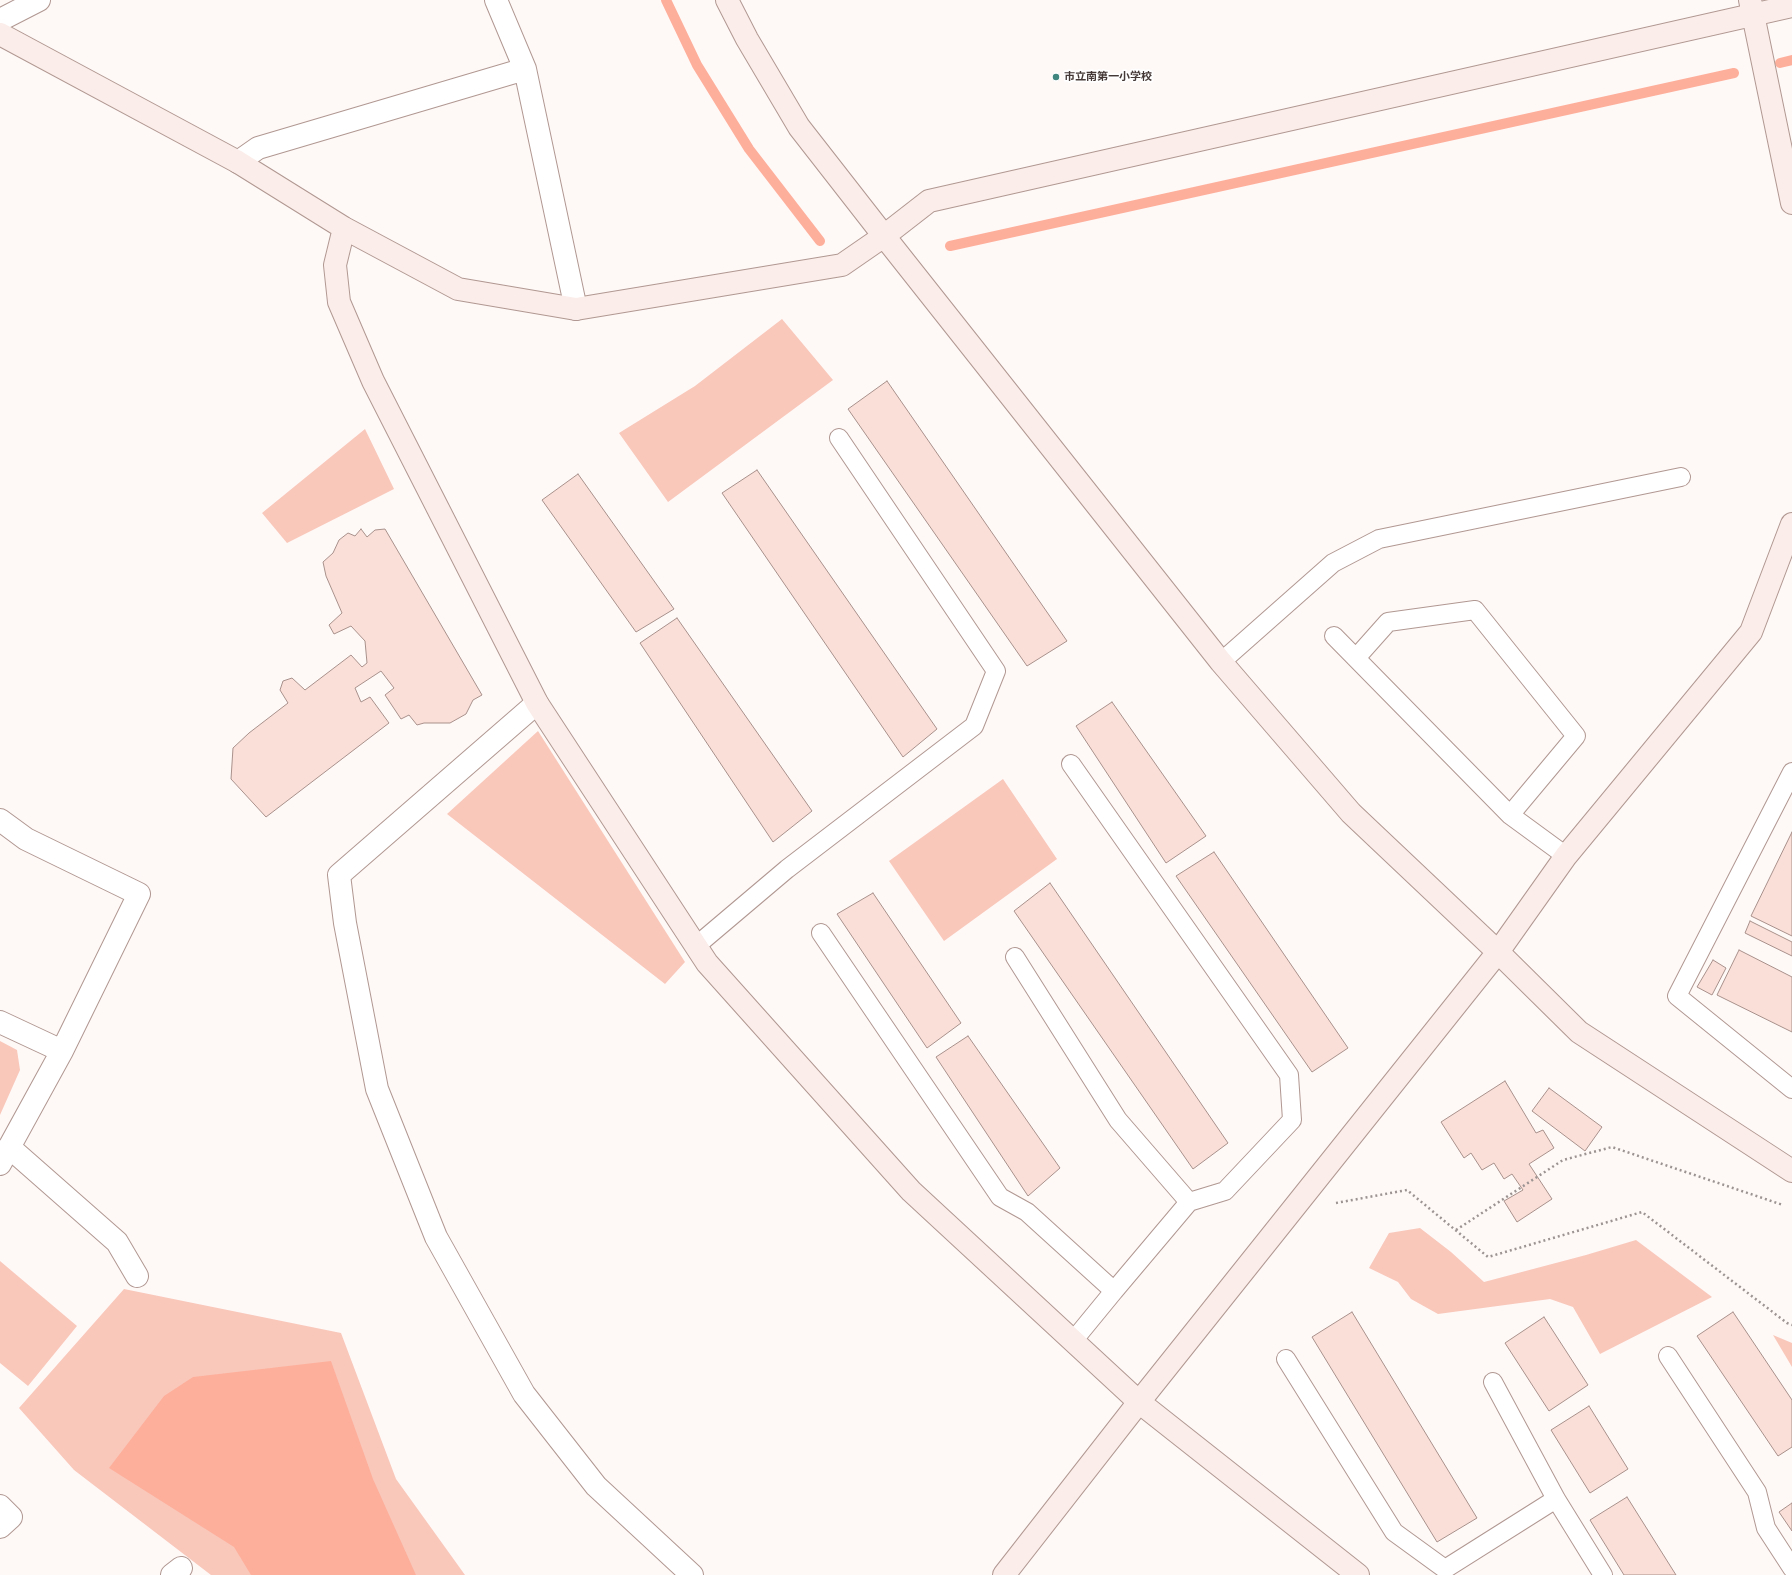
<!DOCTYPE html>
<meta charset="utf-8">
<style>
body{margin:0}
canvas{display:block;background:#fef8f7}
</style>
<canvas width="1792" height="1575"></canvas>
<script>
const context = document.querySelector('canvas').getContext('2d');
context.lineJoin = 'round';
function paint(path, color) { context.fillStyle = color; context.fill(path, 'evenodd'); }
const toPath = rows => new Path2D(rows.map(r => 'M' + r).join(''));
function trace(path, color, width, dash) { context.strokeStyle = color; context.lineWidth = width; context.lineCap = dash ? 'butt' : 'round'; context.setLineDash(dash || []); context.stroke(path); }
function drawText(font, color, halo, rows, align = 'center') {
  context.font = font + ' Poppins,"Noto Sans JP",sans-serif'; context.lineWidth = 3.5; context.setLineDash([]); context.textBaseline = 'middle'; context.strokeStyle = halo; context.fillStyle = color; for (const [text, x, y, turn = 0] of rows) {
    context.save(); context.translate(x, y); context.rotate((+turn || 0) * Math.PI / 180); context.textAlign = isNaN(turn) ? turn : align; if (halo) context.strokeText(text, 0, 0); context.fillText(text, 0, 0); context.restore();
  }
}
paint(toPath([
 [782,319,833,380,668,502,619,433,695,386],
 [365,429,394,489,287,543,262,513],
 [538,731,685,962,665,984,447,814],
 [1003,779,1057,859,944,941,889,861],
 [0,1041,17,1050,20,1070,0,1115],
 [1420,1228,1451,1252,1484,1282,1586,1255,1636,1240,1712,1297,1600,1354,1573,1307,1550,1299,1438,1314,1411,1299,1398,1282,1369,1268,1389,1233],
 [0,1261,77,1326,28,1386,0,1363],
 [124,1289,341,1333,396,1479,465,1575,211,1575,74,1470,19,1408],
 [1773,1335,1792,1343,1792,1367]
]), '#f9c8bb');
paint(toPath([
 [331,1361,373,1479,416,1575,251,1575,234,1547,109,1468,164,1396,193,1377]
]), '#feaf9b');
trace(toPath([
 [666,0,697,65,749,149,820,241],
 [1780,63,1792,60],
 [950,246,1734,73]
]), '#feaf9b', 10);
const building = toPath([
 [887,381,1067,641,1027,666,848,409,887,381],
 [757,470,937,729,903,757,722,493,757,470],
 [578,474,674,609,636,632,542,500,578,474],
 [361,529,367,537,375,530,385,529,482,695,473,700,466,714,450,723,424,723,417,725,409,715,401,719,385,695,394,688,381,671,355,688,361,702,370,697,389,723,266,817,231,779,233,748,249,733,288,703,280,690,283,681,292,678,305,690,351,655,362,667,367,663,365,641,351,626,334,634,329,625,342,613,326,576,323,562,333,553,339,540,348,533,355,536,361,529],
 [677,618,812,811,773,842,640,643,677,618],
 [1112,702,1206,836,1166,863,1076,726,1112,702],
 [1792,832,1792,936,1751,916,1792,832],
 [1214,852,1348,1048,1312,1072,1176,876,1214,852],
 [1050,883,1228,1143,1193,1169,1014,911,1050,883],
 [873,893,961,1023,927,1048,837,914,873,893],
 [1750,921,1792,942,1792,956,1745,933,1750,921],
 [1739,950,1792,977,1792,1032,1717,995,1739,950],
 [1713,960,1726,968,1712,995,1697,987,1713,960],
 [968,1036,1060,1168,1028,1196,936,1057,968,1036],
 [1505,1081,1536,1133,1543,1130,1554,1148,1529,1164,1552,1199,1517,1222,1504,1201,1523,1190,1512,1174,1504,1179,1494,1163,1482,1170,1471,1153,1464,1158,1441,1122,1505,1081],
 [1549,1088,1602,1127,1585,1151,1532,1111,1549,1088],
 [1352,1312,1477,1518,1437,1542,1312,1337,1352,1312],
 [1733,1312,1792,1400,1792,1447,1778,1456,1697,1336,1733,1312],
 [1544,1317,1588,1385,1549,1411,1505,1343,1544,1317],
 [1589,1406,1628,1469,1590,1493,1551,1430,1589,1406],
 [1627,1497,1676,1575,1624,1575,1590,1520,1627,1497],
 [1792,1503,1792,1531,1779,1512,1792,1503]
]);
paint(building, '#f9dfd8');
trace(building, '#a9918b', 1);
const lane = toPath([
 [1334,636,1510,815,1566,856],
 [1356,658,1388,622,1475,610,1576,736,1510,815],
 [1221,662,1333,563,1379,539,1681,477],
 [1071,764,1289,1075,1292,1120,1225,1191,1189,1202],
 [1792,772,1677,996,1792,1089],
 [821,933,1000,1197,1027,1212,1114,1291,1073,1341],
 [696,946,787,869,974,726,996,671,839,438],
 [1015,957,1118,1120,1189,1202,1114,1291],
 [1668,1356,1757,1492,1766,1528,1792,1568],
 [1286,1359,1394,1532,1445,1569,1556,1499],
 [1493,1382,1556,1499,1603,1575]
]);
const street = toPath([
 [496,0,525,69,576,309],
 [0,20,39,0],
 [238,162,258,148,525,69],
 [537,703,339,875,345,923,377,1089,436,1237,524,1394,596,1486,692,1575],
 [0,820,26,839,139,894,62,1051,0,1164],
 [0,1022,62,1051],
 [9,1147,117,1242,137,1276],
 [0,1506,11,1517,0,1527],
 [172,1575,181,1568]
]);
const secondary = toPath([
 [727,0,747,39,799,127,884,236,1221,662,1351,813,1498,952,1579,1032,1792,1171],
 [1750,0,1792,203],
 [0,34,238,162,344,228,458,289,576,309,842,265,884,236,929,201,1792,6],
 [344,228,335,265,339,302,373,381,537,703,707,963,911,1191,1139,1402,1358,1575],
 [1004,1575,1139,1402,1498,952,1566,856,1751,632,1792,524]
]);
trace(lane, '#b19892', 20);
trace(street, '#b19892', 24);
trace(secondary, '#b19892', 24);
trace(toPath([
 [1336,1203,1407,1190,1488,1257,1642,1212,1787,1323,1792,1325],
 [1456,1230,1563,1160,1612,1147,1783,1205]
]), '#9c9492', 2.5, [2, 3]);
trace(lane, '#fff', 18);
trace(street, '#fff', 22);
trace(secondary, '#fbede9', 22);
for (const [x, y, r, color] of [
 [1056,77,4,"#40867e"]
]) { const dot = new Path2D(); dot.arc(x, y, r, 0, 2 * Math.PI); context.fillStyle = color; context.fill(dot); trace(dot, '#fff', 1.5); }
drawText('bold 11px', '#433836', '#fff', [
 ["市立南第一小学校",1064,77]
], 'left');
</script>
